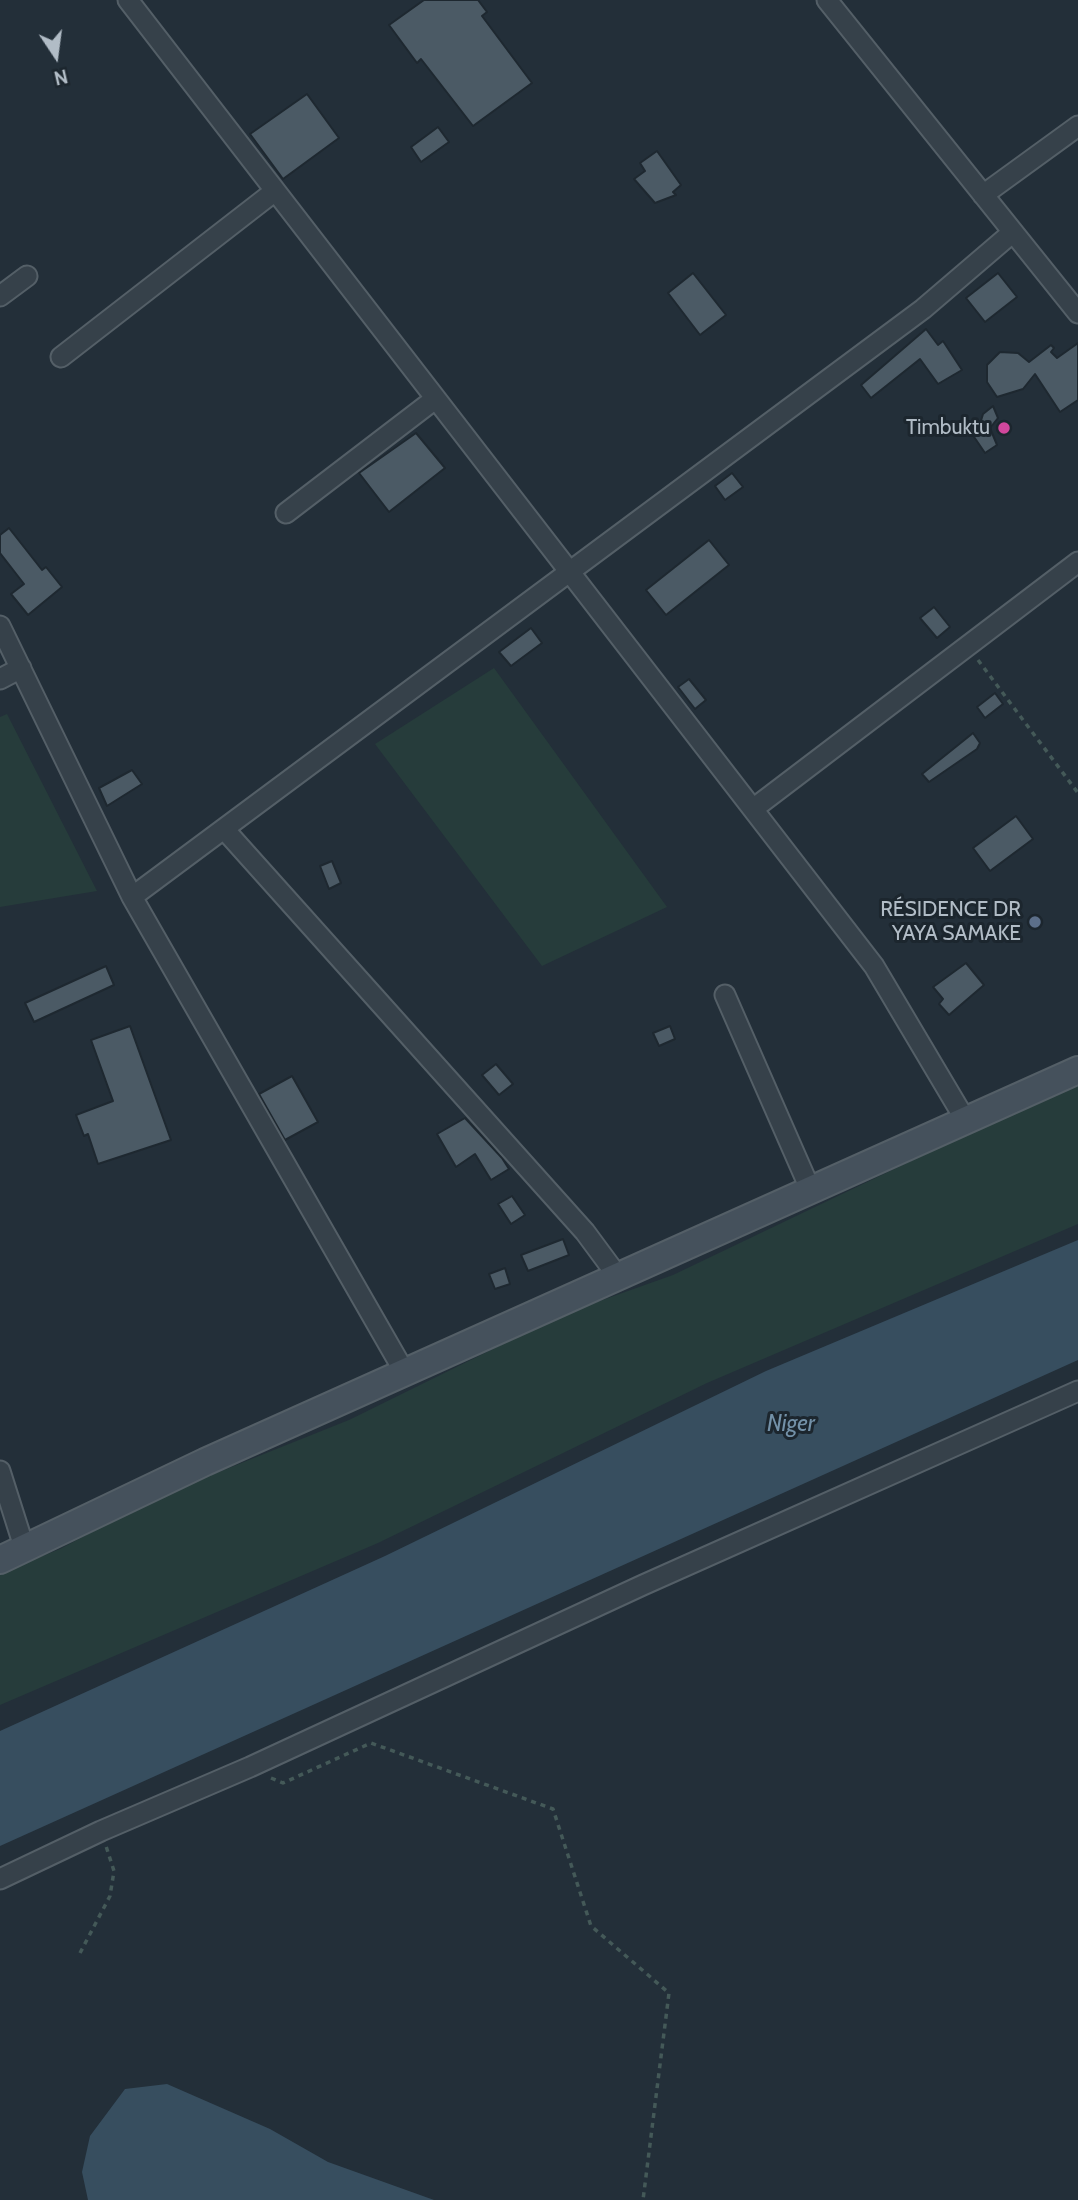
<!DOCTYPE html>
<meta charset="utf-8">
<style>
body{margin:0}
#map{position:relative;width:1078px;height:2200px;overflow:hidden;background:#232f39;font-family:Cabin,sans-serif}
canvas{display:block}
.north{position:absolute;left:21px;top:21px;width:70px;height:70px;-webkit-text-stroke:5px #1c262e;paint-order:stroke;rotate:167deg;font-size:19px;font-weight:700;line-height:28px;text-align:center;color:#b1bcc6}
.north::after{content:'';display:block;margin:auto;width:24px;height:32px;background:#b1bcc6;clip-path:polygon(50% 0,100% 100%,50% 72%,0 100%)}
</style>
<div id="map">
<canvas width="1078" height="2200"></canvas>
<div class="north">N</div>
</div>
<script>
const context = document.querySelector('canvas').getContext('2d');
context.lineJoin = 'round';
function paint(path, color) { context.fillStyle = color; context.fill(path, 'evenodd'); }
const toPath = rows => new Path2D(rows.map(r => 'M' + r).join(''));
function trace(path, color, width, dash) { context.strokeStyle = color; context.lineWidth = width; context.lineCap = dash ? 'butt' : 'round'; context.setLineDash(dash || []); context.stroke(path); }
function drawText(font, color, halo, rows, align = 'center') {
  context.font = font + ' Cabin,sans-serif'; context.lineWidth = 6; context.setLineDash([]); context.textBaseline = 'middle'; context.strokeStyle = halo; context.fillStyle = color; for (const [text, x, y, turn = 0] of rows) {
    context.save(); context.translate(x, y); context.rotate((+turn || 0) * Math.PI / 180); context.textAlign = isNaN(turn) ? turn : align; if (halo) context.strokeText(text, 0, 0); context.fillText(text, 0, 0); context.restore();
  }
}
paint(toPath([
 [494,668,667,907,542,966,375,744],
 [7,714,97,891,0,907,0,717],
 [1078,1081,1078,1224,707,1383,378,1543,0,1705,0,1573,60,1549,159,1496,349,1420,566,1313,673,1275]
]), '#263c3b');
paint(toPath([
 [1078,1240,1078,1360,0,1846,0,1731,385,1556,766,1371],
 [167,2084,270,2129,328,2162,434,2200,88,2200,82,2172,90,2136,125,2089]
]), '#374e5f');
const building = toPath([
 [424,0,478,0,487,12,482,16,532,83,473,126,421,59,417,63,389,25,424,0],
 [307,94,339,138,283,179,250,134,307,94],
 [438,127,449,142,421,162,411,147,438,127],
 [657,151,681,185,673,192,676,195,655,203,634,179,645,171,640,163,657,151],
 [693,273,726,315,700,335,668,293,693,273],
 [998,273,1017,297,985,322,966,298,998,273],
 [926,329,938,345,943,341,962,370,938,384,920,359,871,398,861,385,926,329],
 [1078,343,1078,400,1060,412,1035,374,1023,389,997,397,987,382,987,365,1000,352,1018,353,1029,362,1051,345,1054,348,1051,352,1057,358,1078,343],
 [993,406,998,418,990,428,997,445,985,453,970,431,980,424,983,414,993,406],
 [416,433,445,468,389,512,359,473,416,433],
 [732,473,743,487,725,500,715,486,732,473],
 [9,528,42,570,46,567,62,587,28,615,11,594,24,584,0,553,0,535,9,528],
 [709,540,729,565,666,615,646,590,709,540],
 [934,607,950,627,937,638,920,618,934,607],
 [531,628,542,643,511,666,499,652,531,628],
 [689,679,706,700,695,709,678,687,689,679],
 [995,693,1003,704,985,718,977,707,995,693],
 [973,733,980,743,977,749,929,782,922,774,973,733],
 [132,770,142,784,107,806,99,788,132,770],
 [1016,816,1033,839,990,871,973,848,1016,816],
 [332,861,341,883,329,889,320,866,332,861],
 [966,963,984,985,949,1015,939,1004,943,999,933,987,966,963],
 [106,966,114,985,34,1022,25,1003,106,966],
 [130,1026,171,1140,98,1164,88,1134,84,1136,76,1115,113,1101,91,1040,130,1026],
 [670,1026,675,1039,659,1046,653,1033,670,1026],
 [496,1064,513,1084,499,1095,482,1075,496,1064],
 [292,1076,318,1122,285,1140,259,1094,292,1076],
 [465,1118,502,1158,509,1169,491,1180,475,1154,456,1167,437,1134,465,1118],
 [512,1196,525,1215,511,1224,498,1204,512,1196],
 [563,1239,569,1255,528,1271,521,1255,563,1239],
 [505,1268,510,1284,495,1289,489,1274,505,1268]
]);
paint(building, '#4b5a65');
trace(building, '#1e2830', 2);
const minor = toPath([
 [128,0,874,966,966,1121],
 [827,0,1078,313],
 [983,195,1078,126],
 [0,296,27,276],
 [61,357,275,191],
 [286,513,435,399],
 [0,626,132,897,405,1373],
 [0,679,21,668],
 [753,809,1078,562],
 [224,829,585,1232,619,1278],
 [132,897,923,309,1013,232],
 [725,995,811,1191],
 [0,1471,25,1550],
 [0,1879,101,1831,250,1767,643,1585,1078,1391]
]);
const secondary = toPath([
 [0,1560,205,1462,1078,1070]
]);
trace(minor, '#545f67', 23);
trace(secondary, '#545f67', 30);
trace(toPath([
 [978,660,1078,793],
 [271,1778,283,1783,371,1743,553,1809,591,1926,669,1993,643,2200],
 [80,1953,110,1896,114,1871,106,1846]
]), '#445958', 3.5, [5, 5]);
trace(minor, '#36414a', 19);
trace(secondary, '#45515c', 26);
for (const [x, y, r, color] of [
 [1004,428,7,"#d1479c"],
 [1035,922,7,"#5c6f8a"]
]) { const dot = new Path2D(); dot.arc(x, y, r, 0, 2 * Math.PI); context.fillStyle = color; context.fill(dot); trace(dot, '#1c262e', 2.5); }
drawText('21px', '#b1bcc6', '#1c262e', [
 ["Timbuktu",990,428],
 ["RÉSIDENCE DR",1021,910],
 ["YAYA SAMAKE",1021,934]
], 'right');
drawText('italic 23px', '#7391a8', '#1c262e', [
 ["Niger",791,1424]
]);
</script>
